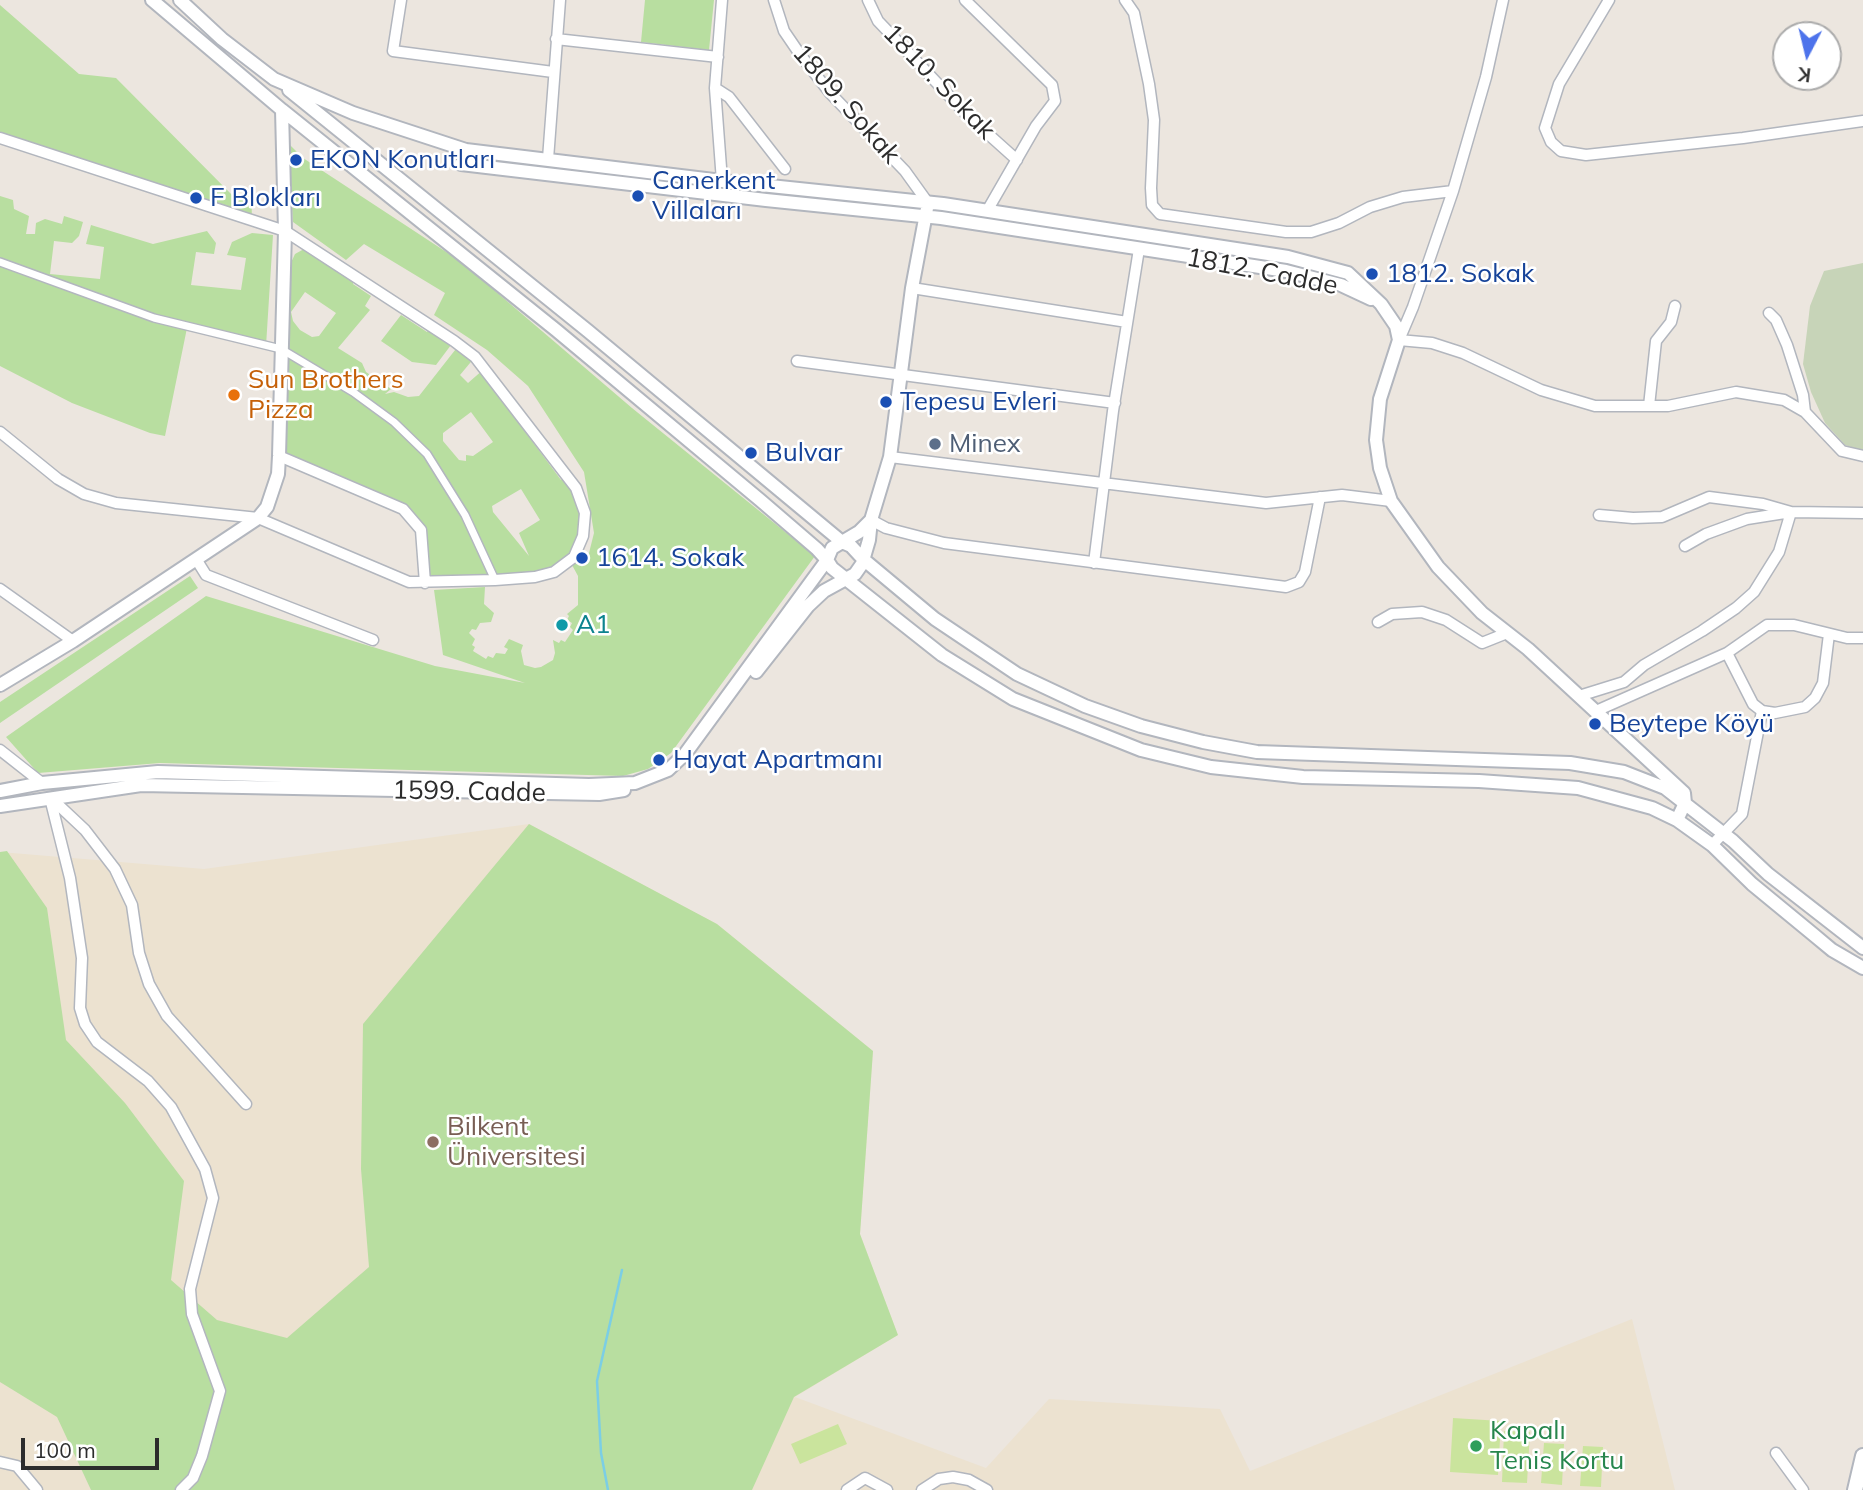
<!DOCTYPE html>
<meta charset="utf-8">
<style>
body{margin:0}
#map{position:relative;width:1863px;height:1490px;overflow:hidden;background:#ece6df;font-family:Mulish,sans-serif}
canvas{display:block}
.north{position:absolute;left:1772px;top:21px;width:70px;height:70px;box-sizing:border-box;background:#fff;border:2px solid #ababab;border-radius:50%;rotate:187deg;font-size:19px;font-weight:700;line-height:28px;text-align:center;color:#2c2c2c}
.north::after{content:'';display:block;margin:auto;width:24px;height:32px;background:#4d73eb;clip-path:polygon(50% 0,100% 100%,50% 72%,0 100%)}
.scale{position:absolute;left:21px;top:1438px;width:138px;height:32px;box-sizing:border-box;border:4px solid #2c2c2c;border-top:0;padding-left:9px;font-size:21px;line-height:24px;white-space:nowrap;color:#2c2c2c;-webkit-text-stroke:5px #fff;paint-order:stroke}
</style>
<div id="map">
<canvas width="1863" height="1490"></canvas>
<div class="north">K</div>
<div class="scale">100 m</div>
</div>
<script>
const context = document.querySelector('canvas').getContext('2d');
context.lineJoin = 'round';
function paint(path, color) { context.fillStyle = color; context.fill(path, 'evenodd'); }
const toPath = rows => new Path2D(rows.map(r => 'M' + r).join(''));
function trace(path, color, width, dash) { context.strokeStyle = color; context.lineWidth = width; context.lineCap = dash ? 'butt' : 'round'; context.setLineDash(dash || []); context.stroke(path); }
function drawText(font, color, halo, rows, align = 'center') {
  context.font = font + ' Mulish,sans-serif'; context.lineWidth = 5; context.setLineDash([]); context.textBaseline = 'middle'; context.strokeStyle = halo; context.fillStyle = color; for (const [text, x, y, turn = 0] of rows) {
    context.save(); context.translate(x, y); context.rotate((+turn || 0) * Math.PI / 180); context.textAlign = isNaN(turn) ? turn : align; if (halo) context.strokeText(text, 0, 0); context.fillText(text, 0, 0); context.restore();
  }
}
paint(toPath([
 [529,824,717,924,873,1051,860,1234,898,1335,795,1397,986,1468,1049,1399,1220,1409,1250,1471,1632,1319,1675,1490,0,1490,0,852,204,869]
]), '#ece2d0');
paint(toPath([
 [645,0,714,0,709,50,641,42],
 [0,5,79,74,116,78,238,201,251,188,252,219,0,138],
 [288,143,303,158,460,261,632,408,815,556,671,753,648,769,623,776,160,763,38,773,6,737,206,596,435,666,525,683,443,655,434,590,485,587,484,604,494,613,491,622,480,623,476,630,472,629,469,633,475,639,472,645,475,647,473,651,486,659,488,656,493,658,496,653,505,654,508,649,504,647,509,639,523,645,521,651,524,665,535,668,541,667,553,660,555,653,553,640,559,643,561,640,565,642,573,630,570,627,572,623,567,620,569,616,567,614,578,605,578,576,572,565,588,557,594,533,584,472,528,386,487,350,434,315,445,293,364,244,346,260,293,222],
 [0,196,13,200,14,209,29,216,26,234,35,234,36,223,45,219,62,224,64,216,83,222,79,236,72,243,54,241,50,274,100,279,104,247,86,244,91,225,153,244,207,231,216,243,214,254,196,252,191,285,241,290,246,258,227,255,232,242,252,233,273,235,266,346,187,328,165,436,150,433,72,403,0,366],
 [304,249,313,253,353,279,353,284,371,296,365,306,370,310,338,348,362,363,366,372,391,389,385,394,394,392,408,397,419,396,459,345,475,357,460,375,468,383,484,369,516,410,512,414,561,480,567,477,585,513,574,557,554,572,425,583,421,530,403,509,283,452,289,267,295,254],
 [305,292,336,313,319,336,312,337,300,330,293,321,291,312],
 [471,412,493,442,473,456,466,455,466,461,459,460,443,441,443,433],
 [521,489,540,520,519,533,529,556,493,512,492,506],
 [401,315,427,332,431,326,454,341,436,365,412,362,381,341],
 [190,576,198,588,0,723,0,702],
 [529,824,717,924,873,1051,860,1234,898,1335,794,1397,752,1490,91,1490,57,1417,0,1382,0,852,7,851,47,908,66,1040,125,1103,184,1181,171,1280,217,1320,287,1338,369,1267,361,1169,363,1024]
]), '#b8dea0');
paint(toPath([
 [1863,263,1863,451,1845,445,1825,423,1811,392,1803,364,1810,306,1824,271]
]), '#c7d4b8');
paint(toPath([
 [1453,1418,1501,1421,1498,1475,1450,1472],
 [838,1424,847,1444,800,1464,791,1444],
 [1504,1431,1530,1432,1527,1483,1502,1482],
 [1544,1443,1564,1444,1562,1485,1541,1483],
 [1583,1446,1603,1447,1601,1487,1580,1486]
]), '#cae49d');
trace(toPath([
 [608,1490,601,1453,597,1381,622,1270]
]), '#7bcee5', 2.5);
const pedestrian = toPath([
 [0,262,154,318,281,349,353,392,394,422,427,454,465,515,495,580]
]);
const minor = toPath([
 [401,0,393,51,553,72],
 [774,0,784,31,799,53,830,93,905,171,928,203],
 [868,0,878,21,921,66,968,116,1017,160],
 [965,0,1052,85,1055,101,1036,126,987,211],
 [1125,0,1134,13,1149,84,1154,120,1151,188,1152,205,1160,214,1286,232,1311,232,1339,223,1370,207,1403,197,1453,191],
 [1503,0,1486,77,1453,191,1413,307,1399,340,1432,343,1463,353,1541,390,1595,406,1668,406,1736,392,1784,400,1805,412,1842,451,1863,456],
 [1609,0,1559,84,1545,128,1551,142,1561,151,1586,155,1743,138,1863,121],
 [556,39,718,57],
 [715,88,729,97,785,169],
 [0,138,285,231,454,341,475,357,576,488,585,513,583,536,574,557,554,572,535,577,495,580,409,582,258,518,116,503,84,494,58,479,0,432],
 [548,159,560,0],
 [722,181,715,88,722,0],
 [912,288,1127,322],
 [1769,313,1776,320,1787,345,1803,395,1805,412],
 [797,361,1115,403],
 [1649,406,1656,341,1671,322,1675,306],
 [279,456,403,509,421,530,425,583],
 [890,457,1266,503,1342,495,1391,501],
 [1599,515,1633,518,1662,517,1709,497,1763,504,1791,512],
 [871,520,886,528,944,543,1286,587,1299,582,1305,572,1320,497],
 [1685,546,1706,534,1747,519,1791,512,1863,513],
 [196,559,206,575,373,640],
 [1094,563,1113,411,1139,249],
 [0,589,73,641],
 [1378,622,1392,614,1422,612,1446,620,1482,643,1507,633],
 [1727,653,1753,704,1762,711,1775,713,1805,707,1815,698,1823,683,1829,634],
 [1579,696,1624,682,1644,665,1702,631,1736,608,1754,592,1779,552,1791,512],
 [1596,711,1727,653,1767,625,1794,625,1847,638,1863,638],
 [0,750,42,783],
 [50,798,70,878,82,958,80,1008,85,1024,97,1042,148,1081,171,1107,205,1169,213,1198,190,1289,192,1314,220,1391,202,1456,193,1478,181,1490],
 [51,798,85,830,115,869,132,905,139,953,149,984,167,1016,246,1104],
 [1712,845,1742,814,1762,711],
 [1776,1453,1803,1490],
 [0,1462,17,1466,37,1490],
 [847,1490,865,1478,887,1490],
 [922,1490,939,1479,953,1477,969,1480,987,1490]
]);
const tertiary = toPath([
 [180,0,222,39,274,79,353,113,466,150,722,181,943,204,1288,257,1348,273,1381,304,1396,326,1399,340,1380,399,1376,440,1380,468,1391,501,1438,567,1482,613,1528,649,1684,793,1685,803,1677,820],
 [289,90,588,331,842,542,851,546,863,559,935,619,1017,674,1085,706,1141,726,1203,742,1257,752,1570,763,1624,772,1665,788,1733,841,1768,874,1863,948],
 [461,164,766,200,941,218,1286,271,1341,285,1371,299],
 [871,520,859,532,832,548,827,560,832,568,942,655,1013,699,1141,750,1211,767,1303,777,1479,781,1578,788,1652,808,1677,820,1712,845,1752,884,1814,935,1832,950,1863,968],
 [756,672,808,606,824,591,855,574,862,564,869,540,871,520,890,457,912,288,928,203],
 [0,685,73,641,258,518,267,507,278,474,279,456,285,231,282,110],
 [0,791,42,783,158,772,589,785,635,783,668,770,685,754,827,560,817,549,760,500,556,330,282,110,152,0],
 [0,806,141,785,599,794,624,790]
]);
const secondary = toPath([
 [1855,1490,1863,1456]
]);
trace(pedestrian, '#b2b6be', 10);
trace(minor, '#b2b6be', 13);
trace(tertiary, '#b2b6be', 16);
trace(secondary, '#b2b6be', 18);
trace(pedestrian, '#fff', 7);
trace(minor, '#fff', 10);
trace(tertiary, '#fff', 12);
trace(secondary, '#fff', 14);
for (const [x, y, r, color] of [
 [296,160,7,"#1a4fb4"],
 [638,196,7,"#1a4fb4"],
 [196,198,7,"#1a4fb4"],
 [1372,274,7,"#1a4fb4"],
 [234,395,7,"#e8710a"],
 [886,402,7,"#1a4fb4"],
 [935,444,7,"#5c6f8a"],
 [751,453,7,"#1a4fb4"],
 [582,558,7,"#1a4fb4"],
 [562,625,7,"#0f9aa8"],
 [1595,724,7,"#1a4fb4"],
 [659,760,7,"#1a4fb4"],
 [433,1142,7,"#8d6e63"],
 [1476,1446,7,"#2e9e5b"]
]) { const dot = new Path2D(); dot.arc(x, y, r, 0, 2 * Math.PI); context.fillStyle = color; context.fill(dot); trace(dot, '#fff', 2.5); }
drawText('26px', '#2c2c2c', '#fff', [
 ["1810. Sokak",939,82,46],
 ["1809. Sokak",846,104,49],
 ["1812. Cadde",1262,272,11],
 ["1599. Cadde",469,792,1]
]);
drawText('26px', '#164399', '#fff', [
 ["EKON Konutları",310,160],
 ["Canerkent",652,181],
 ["Villaları",652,211],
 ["F Blokları",210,198],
 ["1812. Sokak",1386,274],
 ["Tepesu Evleri",900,402],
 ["Bulvar",765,453],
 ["1614. Sokak",596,558],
 ["Beytepe Köyü",1609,724],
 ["Hayat Apartmanı",673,760]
], 'left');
drawText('26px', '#c56008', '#fff', [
 ["Sun Brothers",248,380],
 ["Pizza",248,410]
], 'left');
drawText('26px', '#4e5e75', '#fff', [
 ["Minex",949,444]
], 'left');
drawText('26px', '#0d838f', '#fff', [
 ["A1",576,625]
], 'left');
drawText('26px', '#785e54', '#fff', [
 ["Bilkent",447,1127],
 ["Üniversitesi",447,1157]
], 'left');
drawText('26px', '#27864d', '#fff', [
 ["Kapalı",1490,1431],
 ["Tenis Kortu",1490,1461]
], 'left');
</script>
